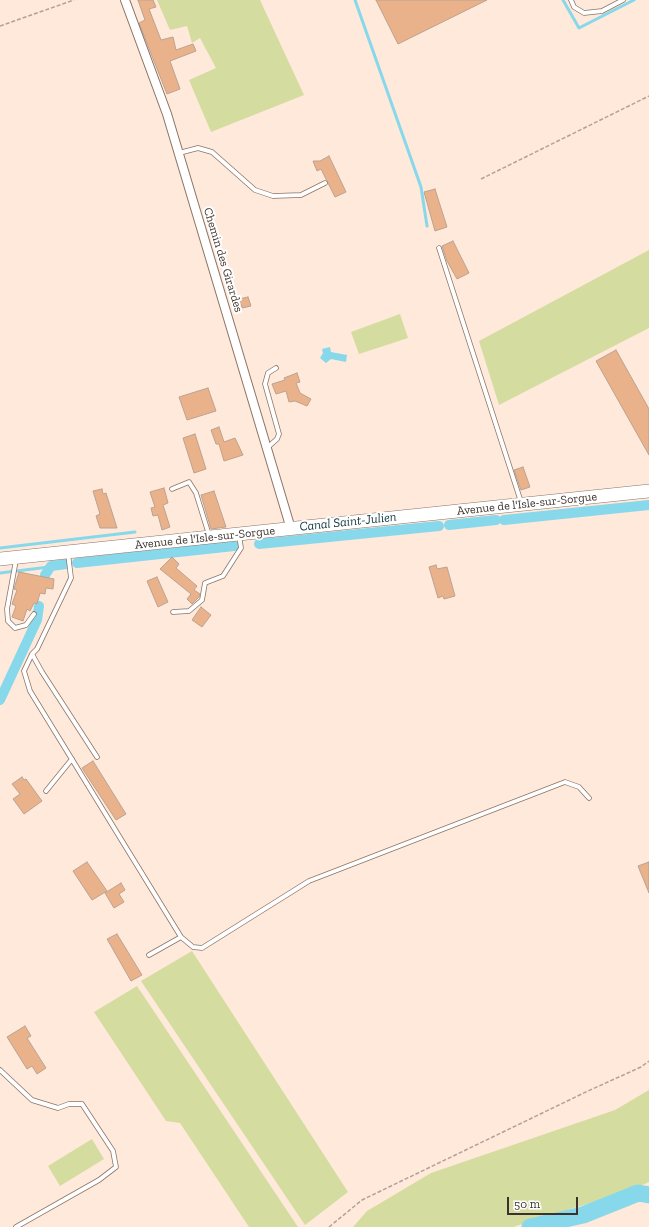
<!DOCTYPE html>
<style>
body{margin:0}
#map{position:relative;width:649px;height:1227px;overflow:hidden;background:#fee9db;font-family:"Zilla Slab",serif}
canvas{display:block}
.scale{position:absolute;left:507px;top:1197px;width:71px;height:18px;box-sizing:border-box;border:2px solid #3d332c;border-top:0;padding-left:5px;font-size:12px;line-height:14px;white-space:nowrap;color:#3d332c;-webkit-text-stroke:3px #fff;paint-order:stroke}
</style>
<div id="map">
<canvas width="649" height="1227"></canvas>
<div class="scale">50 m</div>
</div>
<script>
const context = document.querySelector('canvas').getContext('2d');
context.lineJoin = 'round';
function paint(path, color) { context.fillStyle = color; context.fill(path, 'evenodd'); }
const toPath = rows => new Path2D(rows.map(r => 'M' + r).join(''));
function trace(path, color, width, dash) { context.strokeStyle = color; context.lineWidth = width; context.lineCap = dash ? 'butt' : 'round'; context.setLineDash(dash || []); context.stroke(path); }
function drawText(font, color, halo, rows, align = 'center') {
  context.font = font + ' "Zilla Slab",serif'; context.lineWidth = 4; context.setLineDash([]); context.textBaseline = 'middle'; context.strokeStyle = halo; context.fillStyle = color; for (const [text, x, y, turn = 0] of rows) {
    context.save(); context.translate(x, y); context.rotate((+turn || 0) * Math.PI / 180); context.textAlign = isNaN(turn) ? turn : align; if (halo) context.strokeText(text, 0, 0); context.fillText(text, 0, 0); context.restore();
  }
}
paint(toPath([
 [157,0,260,0,304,95,211,132,189,80,216,68,200,38,192,43,187,26,170,30],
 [649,250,649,328,499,405,479,341],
 [400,314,408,338,359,354,351,332],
 [192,951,348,1192,305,1225,141,981],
 [137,986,298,1227,249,1227,180,1123,166,1121,94,1012],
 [649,1090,649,1182,629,1191,513,1227,353,1227,367,1211,431,1173,615,1110],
 [92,1139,104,1159,60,1186,48,1166]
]), '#d4dd9f');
paint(toPath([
 [330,347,331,352,347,355,346,362,331,359,326,363,320,358,323,353,322,349]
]), '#87d8eb');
trace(toPath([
 [355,0,421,187,427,226],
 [563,0,579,28,634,0],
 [0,548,135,532],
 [0,573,49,567]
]), '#87d8eb', 3);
trace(toPath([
 [504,520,649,505],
 [449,525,496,520],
 [259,544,439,526],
 [77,563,234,546],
 [45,575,51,566,66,564],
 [0,700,37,620,39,606]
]), '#87d8eb', 10);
trace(toPath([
 [530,1227,583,1215,638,1193,649,1195]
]), '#87d8eb', 17);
const building = toPath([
 [138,0,153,0,156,7,149,9,161,40,173,37,176,50,193,44,196,51,170,61,180,89,167,94,139,23,145,20,138,0],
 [376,0,487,0,398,44,376,0],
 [329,156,346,192,335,197,321,169,317,171,313,161,320,161,329,156],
 [435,189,447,227,435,231,424,192,435,189],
 [453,241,469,273,457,279,447,261,442,246,453,241],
 [248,297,251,306,242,308,239,299,248,297],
 [616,350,649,409,649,455,596,361,616,350],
 [297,373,300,382,296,383,300,393,311,399,307,406,295,401,289,402,286,391,276,394,272,384,285,380,284,378,297,373],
 [208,388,216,411,187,420,179,397,208,388],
 [219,427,224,442,235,438,243,455,224,461,219,444,216,444,211,430,219,427],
 [195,434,206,469,194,473,183,438,195,434],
 [523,467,530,487,521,490,514,470,523,467],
 [164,488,168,503,163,505,170,527,162,530,158,515,153,516,151,508,155,507,150,492,164,488],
 [102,489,103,494,106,493,117,528,100,528,96,516,100,514,93,491,102,489],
 [214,491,226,527,211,529,201,495,214,491],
 [172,557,179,564,176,568,197,586,194,590,200,594,199,597,192,604,187,599,191,594,160,569,172,557],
 [436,565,437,569,447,567,455,596,444,599,443,596,438,598,429,567,436,565],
 [19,572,54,579,53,589,46,588,45,594,40,593,37,604,34,603,30,611,27,609,23,621,12,617,16,606,12,604,17,590,14,589,19,572],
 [157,577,168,602,158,607,147,581,157,577],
 [201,607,211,615,202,627,192,620,201,607],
 [93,761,126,814,116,820,82,768,93,761],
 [22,777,24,780,26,779,42,801,24,814,13,799,20,794,12,784,22,777],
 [87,862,107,891,92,900,73,871,87,862],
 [649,862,649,893,638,866,649,862],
 [121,883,125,890,119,894,124,902,114,908,105,893,121,883],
 [117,934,142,975,131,981,107,939,117,934],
 [25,1026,31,1036,27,1038,46,1068,37,1074,32,1066,27,1069,7,1037,25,1026]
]);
paint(building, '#e9b28b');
trace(building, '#bba291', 1);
const service = toPath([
 [571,0,574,7,584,13,602,11,623,0],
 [179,153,198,148,212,152,255,190,273,196,301,195,325,183],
 [439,248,521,502],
 [267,448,277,439,279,434,265,384,268,373,276,368],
 [172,489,189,482,196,493,209,535],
 [68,553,71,578,37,649,32,654,42,672,97,757],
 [16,560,7,609,8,621,15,628,26,625,34,614],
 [173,612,189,611,202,600,205,583,223,576,241,548,239,535],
 [32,654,24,671,30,691,181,937],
 [46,791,72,759],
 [149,955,181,937,193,947,202,948,309,881,565,782,579,787,589,798],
 [0,1070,32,1100,58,1108,69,1104,82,1104,113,1151,116,1167,99,1180,16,1227]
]);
const minor = toPath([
 [125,0,167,114,291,529]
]);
const primary = toPath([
 [0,559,649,491]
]);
trace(service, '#8c7465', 5.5);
trace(minor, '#8c7465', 10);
trace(primary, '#8c7465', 14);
trace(toPath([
 [0,26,74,0],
 [481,179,649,96],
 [329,1227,362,1200,588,1091,641,1067,649,1061]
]), '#b2a296', 1.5, [4, 2]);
trace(service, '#fff', 4);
trace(minor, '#fff', 8);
trace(primary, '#fff', 13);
drawText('12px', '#3d332c', '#fff', [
 ["Chemin des Girardes",223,260,73],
 ["Avenue de l'Isle-sur-Sorgue",527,504,-6],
 ["Avenue de l'Isle-sur-Sorgue",205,538,-6]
]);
drawText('italic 13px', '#0c343c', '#fff', [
 ["Canal Saint-Julien",348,522,-6]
]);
</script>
